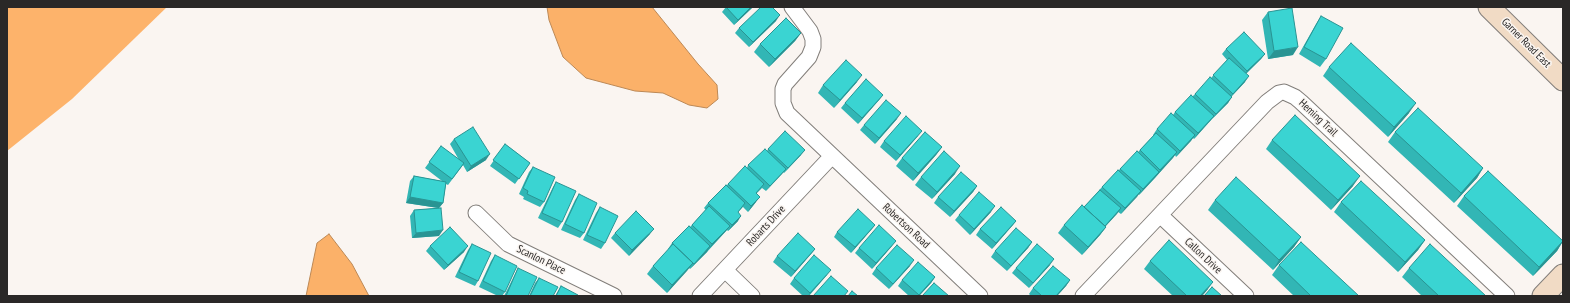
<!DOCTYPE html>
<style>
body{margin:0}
#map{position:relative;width:1570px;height:303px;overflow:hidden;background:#faf5f1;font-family:"PT Sans Narrow",sans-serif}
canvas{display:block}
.frame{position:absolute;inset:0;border:8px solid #2a2827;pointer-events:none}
</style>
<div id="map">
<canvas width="1570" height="303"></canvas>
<div class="frame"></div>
</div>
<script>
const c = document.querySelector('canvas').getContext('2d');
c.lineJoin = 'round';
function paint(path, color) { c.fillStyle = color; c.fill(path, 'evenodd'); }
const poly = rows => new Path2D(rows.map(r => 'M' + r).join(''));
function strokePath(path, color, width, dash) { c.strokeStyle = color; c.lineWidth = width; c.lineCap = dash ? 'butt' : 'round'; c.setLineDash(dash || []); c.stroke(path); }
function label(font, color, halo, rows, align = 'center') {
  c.font = font + ' "PT Sans Narrow",sans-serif'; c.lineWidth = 3; c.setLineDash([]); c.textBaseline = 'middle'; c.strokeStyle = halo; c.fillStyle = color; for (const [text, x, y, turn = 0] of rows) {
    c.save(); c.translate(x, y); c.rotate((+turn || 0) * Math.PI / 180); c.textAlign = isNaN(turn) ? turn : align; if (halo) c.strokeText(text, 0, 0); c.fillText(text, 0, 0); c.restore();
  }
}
const forest = poly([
 [7,7,167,7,72,99,7,151]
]);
const water = poly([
 [547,7,652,7,698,64,717,85,718,99,707,108,689,105,663,93,635,91,586,78,563,57,549,20,547,7],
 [329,234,352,264,369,296,306,296,317,243,329,234]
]);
const street = poly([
 [792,7,810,31,813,39,813,47,809,57,785,84,783,89,783,103,787,113,980,296],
 [476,213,508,244,614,296],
 [1160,215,1246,296],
 [725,270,752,296],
 [700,296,832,156],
 [1083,296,1267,102,1279,93,1284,92,1295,97,1301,102,1507,296]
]);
const secondary = poly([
 [1489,7,1563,80],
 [1543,296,1563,275]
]);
const wall = poly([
 [726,7,753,7,734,25,722,12],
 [1268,12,1293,55,1268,59,1262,20],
 [1321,16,1326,59,1320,67,1299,54,1316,24],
 [776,21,749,47,735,33,739,28],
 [801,33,795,41,769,67,754,52,760,44],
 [1226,49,1265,54,1261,59,1246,74,1245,82,1231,97,1228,103,1212,119,1194,139,1193,138,1176,157,1175,155,1155,178,1139,195,1138,194,1121,214,1118,212,1105,227,1106,227,1100,235,1082,255,1058,233,1064,225,1084,207,1102,187,1120,169,1138,152,1153,136,1153,135,1157,129,1173,115,1175,112,1193,96,1211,78,1227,60,1222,54],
 [1329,67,1409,113,1388,137,1323,76],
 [857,82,834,108,818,93,823,85],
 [883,95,879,100,858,124,841,108,845,103],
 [897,119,875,144,860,130,864,125],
 [1395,132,1483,168,1477,178,1454,203,1388,142],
 [918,136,896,161,880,147,884,141],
 [454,139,486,160,467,172,463,165,448,185,446,184,443,203,439,208,439,236,412,238,410,216,414,210,438,208,406,203,410,181,414,176,442,181,425,168,441,146,459,160,450,144],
 [1272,140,1353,186,1331,210,1266,149],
 [505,144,530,163,515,184,490,166],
 [942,147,936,155,913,181,896,166,902,158],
 [768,149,801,155,784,173,783,172,766,191,762,188,757,193,756,202,748,212,743,207,738,212,738,221,728,231,727,230,707,252,690,269,689,268,667,293,647,274,653,266,669,249,668,249,672,243,690,227,706,210,704,208,708,203,728,184,747,168,748,165,767,151],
 [533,167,544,202,540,207,523,199,524,197,519,194,529,172],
 [955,174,932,199,915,185,921,177],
 [556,182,562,222,558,228,538,218,553,187],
 [977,186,973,192,950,217,934,203,938,197],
 [579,194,584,233,580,238,561,230,575,200],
 [1464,196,1563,241,1557,251,1533,276,1457,206],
 [1215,200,1301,237,1294,247,1273,270,1208,210],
 [1341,202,1425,240,1418,250,1398,272,1334,212],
 [600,207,605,243,601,249,583,240,596,213],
 [991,212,970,235,955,220,959,215],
 [1016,221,1012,226,992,249,976,235,980,229],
 [875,225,871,230,851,253,834,237,837,232],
 [615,233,650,234,629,256,611,238],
 [1032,242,1028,248,1007,271,991,257,995,251],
 [472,244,478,281,475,286,455,277,468,250],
 [430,246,464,252,444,270,426,251],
 [892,246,872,269,855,253,859,248],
 [815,249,811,254,791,277,773,262,777,256],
 [495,255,505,292,502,296,498,296,479,287,491,261],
 [1150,261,1208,289,1202,296,1173,296,1144,269],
 [1050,265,1029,288,1012,273,1016,268],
 [1279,265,1359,296,1294,296,1272,275],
 [910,266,889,289,872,274,876,268],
 [518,268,528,296,504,296],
 [1409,268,1486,296,1422,296,1402,277],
 [827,275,809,296,803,296,790,284,794,278],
 [935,277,931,283,919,296,909,296,898,286,902,280],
 [539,278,553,296,529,296,535,283],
 [1070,280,1066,286,1057,296,1031,296,1029,294,1033,288],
 [561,286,578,296,555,296]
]);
const shadedWall = poly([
 [751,7,753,7,734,25,738,20],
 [780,15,776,21,749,47,753,42],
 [801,33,795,41,769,67,775,59],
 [1298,47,1293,55,1268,59,1274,51],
 [1265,54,1261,59,1243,76,1247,71],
 [862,75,857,82,834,108,840,100],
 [1249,76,1245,82,1229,99,1233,94],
 [883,95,879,100,858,124,862,118],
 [1232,97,1228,103,1212,119,1216,114],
 [1416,103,1409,113,1388,137,1394,127],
 [901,113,897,119,875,144,879,138],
 [1214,116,1210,121,1194,139,1198,133],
 [922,131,918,136,896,161,900,155],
 [1195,135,1191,141,1176,157,1180,151],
 [942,147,936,155,913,181,918,173],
 [805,150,801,155,784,173,788,168],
 [1177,152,1173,158,1139,195,1143,189],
 [490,154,486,160,467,172,471,166],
 [960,166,955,174,932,199,937,192],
 [1483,168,1477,178,1454,203,1461,193],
 [786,169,782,174,766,191,770,186],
 [1360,176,1353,186,1331,210,1338,200],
 [977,186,973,192,950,217,954,211],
 [1141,191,1137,197,1121,214,1125,208],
 [410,197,443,203,439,208,406,203],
 [760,197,748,212,751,206],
 [995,206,991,212,970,235,974,229],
 [1121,208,1117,214,1101,231,1105,226],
 [741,216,738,221,728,231,732,225],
 [1016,221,1012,226,992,249,996,243],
 [875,225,871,230,851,253,855,247],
 [730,226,726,231,708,250,712,244],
 [1106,227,1100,235,1082,255,1088,247],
 [654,229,650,234,629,256,632,250],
 [443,230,439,236,412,238,416,233],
 [1301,237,1294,247,1273,270,1279,260],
 [1425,240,1418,250,1398,272,1405,262],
 [896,241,892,246,872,269,876,263],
 [1563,241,1557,251,1533,276,1539,267],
 [1032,242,1028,248,1007,271,1011,266],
 [468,246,464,252,444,270,448,265],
 [710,246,707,252,690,269,694,264],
 [815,249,811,254,791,277,795,271],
 [1054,259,1050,265,1029,288,1033,283],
 [914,260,910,266,889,289,893,284],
 [693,263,687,271,667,293,672,285],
 [831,270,827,275,808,296,810,293],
 [935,277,931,283,919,296,918,296],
 [1070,280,1066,286,1057,296,1056,296],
 [1213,282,1208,289,1202,296,1200,296]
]);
const building = poly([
 [726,7,751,7,738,20,726,7],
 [761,7,772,7,780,15,753,42,739,28,761,7],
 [1292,8,1298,47,1274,51,1268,12,1292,8],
 [1321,16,1343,28,1326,59,1304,47,1321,16],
 [786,18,801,33,775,59,760,44,786,18],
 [1244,32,1265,54,1247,71,1226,49,1244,32],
 [1351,43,1416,103,1394,127,1329,67,1351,43],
 [1229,58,1249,76,1233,94,1213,75,1229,58],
 [846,60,862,75,840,100,823,85,846,60],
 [1210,77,1232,97,1216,114,1195,94,1210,77],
 [866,79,883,95,862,118,845,103,866,79],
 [1191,95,1214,116,1198,133,1175,112,1191,95],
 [886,100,901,113,879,138,864,125,886,100],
 [1418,108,1483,168,1461,193,1395,132,1418,108],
 [1171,113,1195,135,1180,151,1157,129,1171,113],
 [1295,115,1360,176,1338,200,1272,140,1295,115],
 [906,116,922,131,900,155,884,141,906,116],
 [473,127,490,154,471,166,454,139,473,127],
 [785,131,805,150,788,168,768,149,785,131],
 [925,132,942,147,918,173,902,158,925,132],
 [1156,133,1177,152,1160,170,1140,150,1156,133],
 [505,144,530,163,519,179,493,160,505,144],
 [441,146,464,163,452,179,429,162,441,146],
 [765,149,786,169,770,186,748,165,765,149],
 [944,151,960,166,937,192,921,177,944,151],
 [1137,151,1159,172,1143,189,1120,169,1137,151],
 [745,166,764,184,756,193,760,197,751,206,728,184,745,166],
 [533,167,555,177,544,202,527,194,528,191,523,188,533,167],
 [1118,170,1141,191,1125,208,1102,187,1118,170],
 [1488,171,1563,241,1539,267,1464,196,1488,171],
 [961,172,977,186,954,211,938,197,961,172],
 [414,176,446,182,443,203,410,197,414,176],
 [1236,177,1301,237,1279,260,1215,200,1236,177],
 [1361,181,1425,240,1405,262,1341,202,1361,181],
 [556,182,576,191,562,222,542,213,556,182],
 [726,185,745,203,738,212,741,216,732,225,708,203,726,185],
 [1100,190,1121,208,1105,226,1084,207,1100,190],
 [979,192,995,206,974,229,959,215,979,192],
 [579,194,597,203,584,233,565,224,579,194],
 [1082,205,1106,227,1088,247,1064,225,1082,205],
 [709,206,730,226,712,244,692,225,709,206],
 [600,207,618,216,605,243,587,235,600,207],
 [1001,207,1016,221,996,243,980,229,1001,207],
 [441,208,443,230,416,233,414,210,441,208],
 [858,209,875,225,855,247,837,232,858,209],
 [636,211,654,229,632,250,615,233,636,211],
 [879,225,896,241,876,263,859,248,879,225],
 [689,226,710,246,694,264,672,243,689,226],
 [450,227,468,246,448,265,430,246,450,227],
 [1016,228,1032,242,1011,266,995,251,1016,228],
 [798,233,815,249,795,271,777,256,798,233],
 [1169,240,1213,282,1200,296,1187,296,1150,261,1169,240],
 [1301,242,1359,296,1311,296,1279,265,1301,242],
 [472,244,491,253,478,281,459,272,472,244],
 [673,244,693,263,672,285,653,266,673,244],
 [1037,244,1054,259,1033,283,1016,268,1037,244],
 [1430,244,1486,296,1439,296,1409,268,1430,244],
 [897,245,914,260,893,284,876,268,897,245],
 [495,255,517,266,505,292,483,281,495,255],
 [814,255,831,270,810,293,794,278,814,255],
 [918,262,935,277,919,295,902,280,918,262],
 [1053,266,1070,280,1056,296,1042,296,1033,288,1053,266],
 [518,268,537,277,528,296,506,296,518,268],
 [831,276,848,291,844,296,813,296,831,276],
 [539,278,558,287,553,296,530,296,539,278],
 [934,283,949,296,922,296,934,283],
 [561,286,578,295,578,296,556,296,561,286],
 [1212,287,1222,296,1204,296,1212,287],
 [852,291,858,296,848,296,852,291]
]);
const streetNames = [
 ["Garner Road East",1526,43,45],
 ["Heming Trail",1318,118,43],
 ["Robarts Drive",766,226,-47],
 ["Robertson Road",906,226,43],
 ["Callon Drive",1203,256,43],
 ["Scanlon Place",541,260,26]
];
paint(forest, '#fdb36b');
paint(water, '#fbb169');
strokePath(water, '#bc8855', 1);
strokePath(street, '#827e7a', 17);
strokePath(secondary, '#827e7a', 23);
strokePath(street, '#fff', 15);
strokePath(secondary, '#f1dbc5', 21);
paint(wall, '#32b6b5');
paint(shadedWall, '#299493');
paint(building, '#3ad4d2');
strokePath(building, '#299493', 1);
label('11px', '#2a2827', '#faf5f1', streetNames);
</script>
